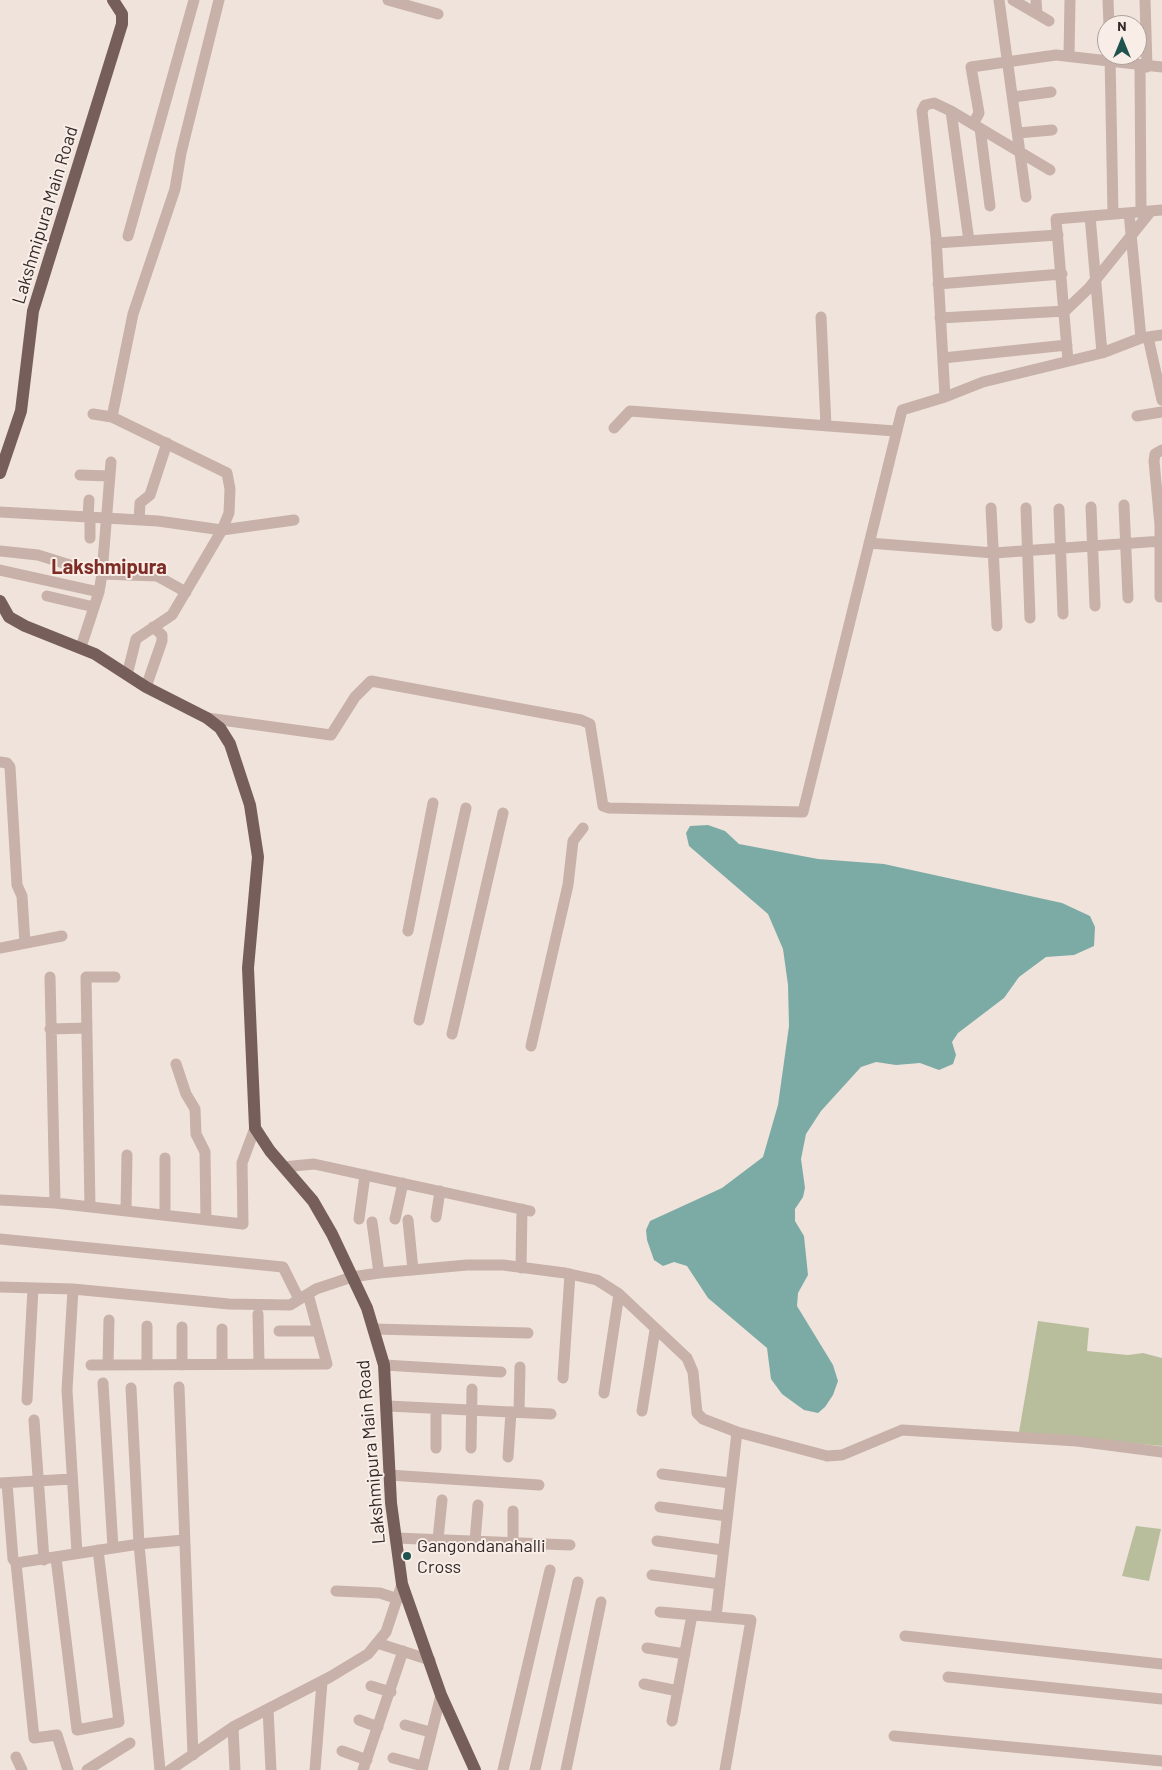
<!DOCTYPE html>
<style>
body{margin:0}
#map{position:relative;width:1162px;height:1770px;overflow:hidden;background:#f0e3db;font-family:Barlow,sans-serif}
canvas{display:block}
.north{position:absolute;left:1097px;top:15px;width:50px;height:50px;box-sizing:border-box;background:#f8eee7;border:1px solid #aaa09b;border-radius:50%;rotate:0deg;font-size:14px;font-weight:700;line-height:20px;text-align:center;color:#352a28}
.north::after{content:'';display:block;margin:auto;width:18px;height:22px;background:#20534e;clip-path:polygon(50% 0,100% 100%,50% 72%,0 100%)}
</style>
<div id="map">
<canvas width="1162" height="1770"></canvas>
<div class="north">N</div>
</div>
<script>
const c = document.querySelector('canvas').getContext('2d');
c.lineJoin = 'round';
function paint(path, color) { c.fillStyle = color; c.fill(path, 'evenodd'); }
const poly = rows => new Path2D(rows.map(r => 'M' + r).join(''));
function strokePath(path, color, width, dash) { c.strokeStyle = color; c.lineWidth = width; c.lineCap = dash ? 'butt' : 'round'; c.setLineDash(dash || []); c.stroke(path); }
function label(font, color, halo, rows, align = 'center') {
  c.font = font + ' Barlow,sans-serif'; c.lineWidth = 4; c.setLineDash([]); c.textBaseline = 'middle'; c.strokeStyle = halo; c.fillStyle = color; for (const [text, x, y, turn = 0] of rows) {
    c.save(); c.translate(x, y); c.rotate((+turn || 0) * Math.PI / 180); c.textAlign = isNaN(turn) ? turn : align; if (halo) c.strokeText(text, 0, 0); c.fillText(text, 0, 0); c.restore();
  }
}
const green = poly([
 [1038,1321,1089,1328,1087,1351,1128,1355,1143,1353,1162,1358,1162,1446,1019,1432],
 [1136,1526,1161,1529,1149,1581,1122,1576]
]);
const water = poly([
 [708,825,725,831,739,844,818,859,884,864,1062,903,1090,916,1095,927,1094,946,1074,955,1046,957,1019,977,1004,998,958,1033,952,1042,956,1055,953,1064,939,1070,920,1063,896,1065,876,1062,861,1067,821,1111,806,1134,801,1159,805,1188,803,1197,795,1209,795,1221,804,1236,808,1275,798,1293,797,1306,833,1365,838,1381,833,1395,825,1407,818,1413,804,1410,782,1394,771,1379,767,1348,708,1298,687,1266,674,1262,663,1266,654,1260,647,1240,646,1230,650,1221,722,1188,763,1157,778,1105,789,1026,788,985,783,949,768,914,689,846,686,833,690,826]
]);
const minor = poly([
 [388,0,438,14],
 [999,0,1026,197],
 [1013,0,1049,21],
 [1036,0,1037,14],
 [1108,0,1109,25],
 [1145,0,1147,67],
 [1110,55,1113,214],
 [1069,56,1070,0],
 [1140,66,1141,212],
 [1013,97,1051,92],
 [951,111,969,241],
 [973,124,979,113,971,67,1056,55,1162,67],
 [980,128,990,206],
 [1018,133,1052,130],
 [1129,213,1141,338],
 [1090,216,1102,353],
 [128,236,194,0],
 [936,243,1058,235],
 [938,284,1062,274],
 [821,317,826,426],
 [940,318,1065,311,1089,288,1151,211],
 [1148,337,1162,400],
 [943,358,1067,345],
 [1068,361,1056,219,1162,210],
 [945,397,936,237,922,111,925,105,934,103,951,111,1050,170],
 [93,414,112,417,227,473,230,489,229,513,222,530,172,615,136,639,127,675],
 [1137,416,1162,412],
 [112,417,133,314,175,189,181,153,219,0],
 [614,428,630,411,895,431],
 [80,475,110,476],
 [1124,505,1128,598],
 [1091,507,1095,606],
 [991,508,997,626],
 [1026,508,1030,618],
 [1059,509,1063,614],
 [0,512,158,521,222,530,294,520],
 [88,518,89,500],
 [90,518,90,538],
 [139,520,140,503,150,495,167,443],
 [869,543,994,553,1162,541],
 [0,551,38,555,70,565],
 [0,570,99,592],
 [102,574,157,576,186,592],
 [47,596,94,607],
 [1160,597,1160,525,1154,461,1155,454,1162,450],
 [81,647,99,592,102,574,111,462],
 [146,687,162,641,162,635,153,627],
 [207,718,331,735,355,697,371,681,581,720,590,724,603,806,609,808,803,812,902,410,945,397,983,382,1102,353,1141,338,1162,335],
 [0,762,7,763,10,767,17,885,22,896,25,943],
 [408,931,433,803],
 [0,948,62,936],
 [50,977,55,1203],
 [419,1020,466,808],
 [50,1029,87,1028],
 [452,1034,503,813],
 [531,1046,568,885,573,841,583,828],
 [176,1064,186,1094,195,1109,196,1134,205,1152,206,1220],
 [165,1158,165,1215],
 [283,1167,314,1164,530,1211],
 [0,1200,55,1203,243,1224,242,1163,255,1128],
 [90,1207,86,977,115,977],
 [126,1210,127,1155],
 [436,1217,440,1191],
 [359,1219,365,1175],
 [395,1219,403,1183],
 [408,1220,413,1270],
 [372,1222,379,1273],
 [0,1239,283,1267,299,1299],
 [521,1268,522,1209],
 [0,1287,73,1289,229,1304,290,1305,316,1289,352,1277,379,1273,467,1265,503,1265,565,1273,597,1280,619,1294,687,1358,693,1372,697,1413,703,1419,737,1432,827,1456,842,1455,902,1430,1077,1441,1162,1452],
 [73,1289,67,1390,77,1553],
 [258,1314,259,1364],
 [147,1326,147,1365],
 [374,1329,528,1333],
 [279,1331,318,1331],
 [222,1364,222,1329],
 [91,1365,327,1364,308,1294],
 [108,1365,109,1320],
 [182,1365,182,1327],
 [384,1365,501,1372],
 [563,1378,570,1274],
 [103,1383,113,1548],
 [179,1387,193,1755],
 [131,1388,139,1544,160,1770],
 [604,1393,619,1294],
 [27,1400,33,1288],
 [388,1406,551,1414],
 [642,1411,655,1330],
 [519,1412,520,1367],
 [34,1420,44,1560],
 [436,1448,436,1410],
 [471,1448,472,1389],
 [508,1457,511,1412],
 [662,1474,730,1483],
 [389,1475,539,1485],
 [0,1483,72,1479],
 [7,1483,13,1559,16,1563,139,1544,184,1540],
 [660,1507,727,1516],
 [396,1538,570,1545],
 [438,1539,442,1500],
 [475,1541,478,1505],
 [657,1541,723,1550],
 [513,1542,513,1511],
 [56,1558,77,1730,119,1722,98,1550],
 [16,1563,34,1738,57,1735,68,1770],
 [652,1575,720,1584],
 [336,1591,380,1593,398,1599],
 [660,1612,751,1620,725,1770],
 [716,1617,737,1432],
 [905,1636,1162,1664],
 [377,1643,430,1660],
 [647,1648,685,1654],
 [948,1677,1162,1699],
 [644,1684,678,1691],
 [371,1686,391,1692],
 [268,1709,271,1770],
 [359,1720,378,1727],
 [672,1721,692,1615],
 [405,1725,430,1732],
 [233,1727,235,1770],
 [894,1736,1162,1761],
 [342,1751,367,1760],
 [16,1757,22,1770],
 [393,1758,423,1766],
 [87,1770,130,1743],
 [170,1770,233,1727,330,1677,368,1654,386,1632,402,1584],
 [315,1770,322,1682],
 [363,1770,403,1651],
 [422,1770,441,1695],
 [503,1770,550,1570],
 [535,1770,578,1582],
 [566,1770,601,1602]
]);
const major = poly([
 [0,473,21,411,33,311,122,24,122,14,113,0],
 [0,601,9,617,25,626,95,654,146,687,207,718,220,728,230,744,250,805,258,857,248,968,255,1128,270,1151,313,1201,332,1234,367,1308,384,1365,391,1503,402,1584,441,1695,475,1770]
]);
const markers = [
 [407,1556,5,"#20534e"]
];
const streetNames = [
 ["Lakshmipura Main Road",45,215,-73],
 ["Lakshmipura Main Road",371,1452,-95]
];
const poiNames = [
 ["Gangondanahalli",417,1546],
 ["Cross",417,1567]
];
const quarterNames = [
 ["Lakshmipura",109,567]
];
paint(green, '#b8be9c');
paint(water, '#7caba6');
strokePath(minor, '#c7b1a8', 11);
strokePath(major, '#765f5a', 12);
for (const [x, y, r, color] of markers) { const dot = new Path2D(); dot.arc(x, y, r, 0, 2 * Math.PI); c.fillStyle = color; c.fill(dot); strokePath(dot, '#f8eee7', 2); }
label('18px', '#352a28', '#f8eee7', streetNames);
label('18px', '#352a28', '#f8eee7', poiNames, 'left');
label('bold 20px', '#7e2d26', '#f8eee7', quarterNames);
</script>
